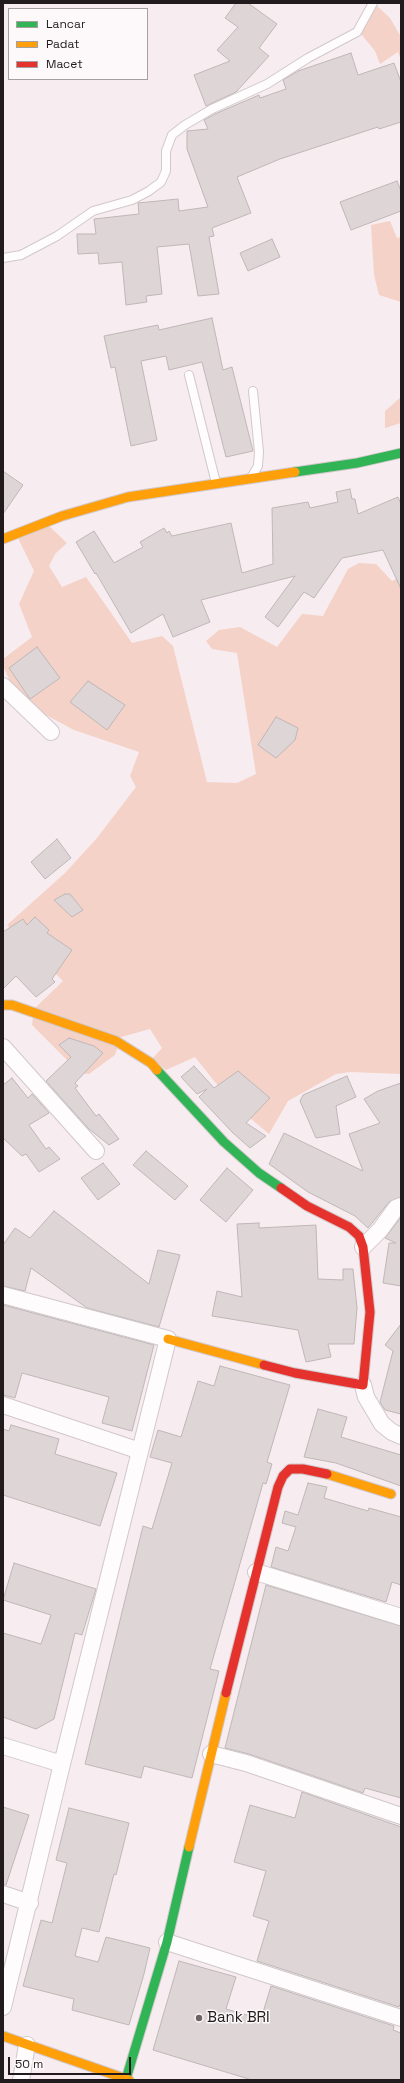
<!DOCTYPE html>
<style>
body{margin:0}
#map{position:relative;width:404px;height:2083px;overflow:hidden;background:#f7ecef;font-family:"Space Grotesk",sans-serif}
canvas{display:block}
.frame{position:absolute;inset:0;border:4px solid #221b1d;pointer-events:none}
.legend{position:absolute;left:8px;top:8px;width:140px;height:72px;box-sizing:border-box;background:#fdf9fa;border:1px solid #a5a0a2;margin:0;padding:5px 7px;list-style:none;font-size:12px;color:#221b1d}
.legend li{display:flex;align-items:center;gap:8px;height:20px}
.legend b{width:20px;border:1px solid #a5a0a2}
.scale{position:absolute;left:8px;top:2057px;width:123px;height:18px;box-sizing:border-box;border:2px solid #221b1d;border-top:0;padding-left:5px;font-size:12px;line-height:14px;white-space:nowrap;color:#221b1d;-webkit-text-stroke:3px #fdf9fa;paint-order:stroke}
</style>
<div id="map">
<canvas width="404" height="2083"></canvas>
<div class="frame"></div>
<ul class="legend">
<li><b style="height:5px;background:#30b455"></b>Lancar</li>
<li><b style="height:5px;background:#ff9f0a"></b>Padat</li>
<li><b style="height:5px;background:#e5322d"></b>Macet</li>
</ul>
<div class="scale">50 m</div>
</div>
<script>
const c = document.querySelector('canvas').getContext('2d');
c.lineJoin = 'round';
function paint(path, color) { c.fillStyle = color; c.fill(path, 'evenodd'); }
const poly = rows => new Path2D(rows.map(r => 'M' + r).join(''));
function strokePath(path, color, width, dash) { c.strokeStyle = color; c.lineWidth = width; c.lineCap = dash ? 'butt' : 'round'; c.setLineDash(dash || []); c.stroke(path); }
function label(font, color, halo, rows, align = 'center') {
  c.font = font + ' "Space Grotesk",sans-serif'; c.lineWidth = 3; c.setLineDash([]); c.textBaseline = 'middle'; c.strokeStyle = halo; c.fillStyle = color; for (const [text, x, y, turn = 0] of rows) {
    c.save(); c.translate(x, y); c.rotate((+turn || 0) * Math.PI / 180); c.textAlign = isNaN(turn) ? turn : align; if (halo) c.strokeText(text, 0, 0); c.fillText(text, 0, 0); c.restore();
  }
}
const green = poly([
 [375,4,390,18,401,37,401,60,398,52,380,64,375,51,361,34,359,23],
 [390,221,397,238,401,237,401,302,379,295,374,275,371,225],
 [401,397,401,423,385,428,385,411],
 [49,526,67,543,55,554,49,566,62,587,86,577,132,643,162,636,173,646,207,782,237,783,256,774,237,653,212,649,206,641,219,630,240,627,277,647,302,614,323,616,348,569,359,563,376,564,392,581,401,577,401,1074,350,1072,336,1074,288,1101,269,1134,231,1102,195,1057,166,1070,152,1059,162,1048,150,1029,121,1037,115,1055,89,1074,66,1072,68,1061,32,1025,34,1009,63,981,7,925,65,873,97,838,136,787,130,776,139,752,74,730,46,715,16,694,3,666,3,659,32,637,19,604,34,571,18,538]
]);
const building = poly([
 [236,3,248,3,277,24,259,48,269,56,236,92,206,106,194,75,230,61,217,50,238,27,225,18,236,3],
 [351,53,358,75,394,63,401,82,401,122,379,129,378,127,280,159,237,177,251,213,212,228,214,236,209,237,219,294,198,296,189,244,157,247,162,294,146,296,147,302,126,305,122,262,99,264,98,253,78,254,77,234,96,234,94,219,139,214,138,203,178,199,179,211,208,207,187,149,187,131,208,129,204,120,215,114,259,95,260,98,286,89,283,80,298,71,351,53],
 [397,181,401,191,401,211,351,230,340,202,397,181],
 [272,239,280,257,248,271,240,253,272,239],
 [212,318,223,370,232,367,253,451,226,457,202,362,169,370,166,356,141,361,157,440,131,446,115,367,111,368,104,336,158,325,159,330,212,318],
 [3,471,23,485,3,514,3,471],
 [350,489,352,499,355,499,358,514,398,497,401,504,401,589,383,550,342,558,314,598,304,592,278,627,265,617,295,576,201,600,210,622,173,637,163,614,131,633,96,573,95,574,76,542,94,531,114,563,143,547,140,542,164,528,167,533,169,531,172,536,231,523,242,573,273,564,272,508,308,502,310,508,338,502,336,492,350,489],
 [37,647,60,678,30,699,9,668,37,647],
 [88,681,125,705,107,730,70,702,88,681],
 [276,717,298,728,295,740,276,758,258,745,276,717],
 [57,839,71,858,45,879,31,862,57,839],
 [65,894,70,894,83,910,72,917,54,900,65,894],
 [35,917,49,930,47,933,72,950,52,979,55,982,36,997,16,976,3,989,3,932,23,919,27,925,35,917],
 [69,1038,94,1046,103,1053,75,1083,78,1086,75,1088,96,1116,99,1114,119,1139,109,1145,88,1128,46,1081,71,1057,59,1045,69,1038],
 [194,1066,214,1088,238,1071,270,1098,246,1123,266,1136,250,1148,233,1133,199,1097,207,1089,197,1094,181,1077,194,1066],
 [347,1076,356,1097,336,1106,340,1134,316,1138,300,1101,303,1095,347,1076],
 [12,1078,28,1098,32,1094,49,1113,29,1125,46,1149,49,1147,60,1159,39,1172,26,1154,22,1156,3,1138,3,1085,12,1078],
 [401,1083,401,1197,389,1202,368,1228,355,1216,308,1192,269,1164,284,1133,363,1171,349,1134,380,1123,364,1099,378,1091,401,1083],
 [146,1151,188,1186,175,1200,133,1165,146,1151],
 [103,1163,120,1184,98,1200,81,1178,103,1163],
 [227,1168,253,1190,226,1222,200,1200,227,1168],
 [54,1211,149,1284,158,1250,180,1255,159,1327,87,1308,31,1268,25,1291,3,1286,3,1245,15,1228,30,1238,54,1211],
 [401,1217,401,1286,383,1283,389,1243,396,1243,385,1238,401,1217],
 [259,1223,259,1228,316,1225,318,1279,343,1280,343,1269,353,1269,357,1308,354,1344,328,1344,331,1357,306,1362,298,1330,212,1316,217,1291,242,1297,237,1224,259,1223],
 [3,1305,154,1345,132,1431,102,1423,109,1397,22,1373,15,1398,3,1395,3,1305],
 [401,1324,401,1414,385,1410,380,1402,393,1351,385,1345,401,1324],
 [220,1366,290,1385,267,1462,272,1464,266,1484,263,1483,210,1669,219,1671,192,1778,144,1766,141,1778,85,1764,143,1526,152,1529,172,1463,150,1457,158,1430,181,1437,198,1381,214,1386,220,1366],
 [318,1409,347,1417,341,1437,401,1455,401,1486,336,1463,304,1457,318,1409],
 [11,1425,59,1439,55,1454,117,1473,100,1526,3,1495,3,1429,9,1431,11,1425],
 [308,1483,327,1487,324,1498,368,1511,369,1508,401,1517,401,1585,392,1582,386,1602,271,1567,276,1547,288,1551,296,1527,282,1523,285,1511,298,1515,308,1483],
 [14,1563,96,1589,82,1635,75,1633,54,1719,36,1729,3,1717,3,1633,41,1644,51,1615,3,1600,14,1563],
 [266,1585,401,1626,401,1798,365,1788,363,1793,249,1754,225,1748,266,1585],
 [302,1792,401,1827,401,2002,399,2007,257,1961,269,1921,253,1916,266,1871,234,1862,250,1805,295,1818,302,1792],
 [3,1807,29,1815,6,1885,3,1885,3,1807],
 [69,1808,129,1823,116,1875,114,1874,99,1932,82,1928,75,1956,98,1962,106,1937,150,1948,144,1974,129,2025,72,2010,74,1999,23,1986,41,1920,52,1923,67,1863,56,1860,69,1808],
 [179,1961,236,1977,226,2009,261,2019,271,1986,394,2026,393,2030,401,2033,401,2080,252,2080,153,2050,179,1961]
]);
const lane = poly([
 [3,258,21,255,57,236,93,211,132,200,149,191,161,182,166,171,166,151,172,135,185,125,212,109,267,84,308,58,357,32,373,3],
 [189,375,216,483],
 [252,476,258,466,259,452,253,391]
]);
const street = poly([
 [3,686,51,732],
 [3,1047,96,1151],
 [363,1247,380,1230,396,1208,401,1206],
 [3,1295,168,1339,62,1764],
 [363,1385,366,1397,382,1424,392,1432,401,1436],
 [3,1405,140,1451],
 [256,1572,401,1617],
 [3,1746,62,1764,3,2007],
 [211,1754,246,1763,401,1816],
 [3,1894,30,1903],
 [167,1942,401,2018],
 [21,2080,27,2045]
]);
const fast = poly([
 [295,472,357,463,401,453],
 [157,1070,224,1142,259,1173,281,1188],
 [126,2079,167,1942,189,1847]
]);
const slow = poly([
 [3,539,62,516,128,497,295,472],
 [3,1005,12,1005,116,1041,151,1063,157,1070],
 [168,1339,264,1365],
 [327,1474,391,1494],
 [189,1847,226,1693],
 [3,2036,129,2080]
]);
const jam = poly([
 [264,1365,295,1373,363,1385,370,1312,363,1247,359,1236,349,1227,307,1206,281,1188],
 [226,1693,278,1487,283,1476,290,1469,303,1469,327,1474]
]);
const markers = [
 [199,2018,4,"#6d6466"]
];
const poiNames = [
 ["Bank BRI",207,2018]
];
paint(green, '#f5d2c8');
paint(building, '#ddd5d6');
strokePath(building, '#bfb7b7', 1);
strokePath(lane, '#d1c8cb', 10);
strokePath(street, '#d1c8cb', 18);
strokePath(fast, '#d1c8cb', 11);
strokePath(slow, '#d1c8cb', 11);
strokePath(jam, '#d1c8cb', 11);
strokePath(lane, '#fefcfd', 8);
strokePath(street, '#fefcfd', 16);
strokePath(fast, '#30b455', 9);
strokePath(slow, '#ff9f0a', 9);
strokePath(jam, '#e5322d', 9);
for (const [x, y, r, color] of markers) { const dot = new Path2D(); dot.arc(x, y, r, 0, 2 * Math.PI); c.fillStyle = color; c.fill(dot); strokePath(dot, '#fdf9fa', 1.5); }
label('15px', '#221b1d', '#fdf9fa', poiNames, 'left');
</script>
